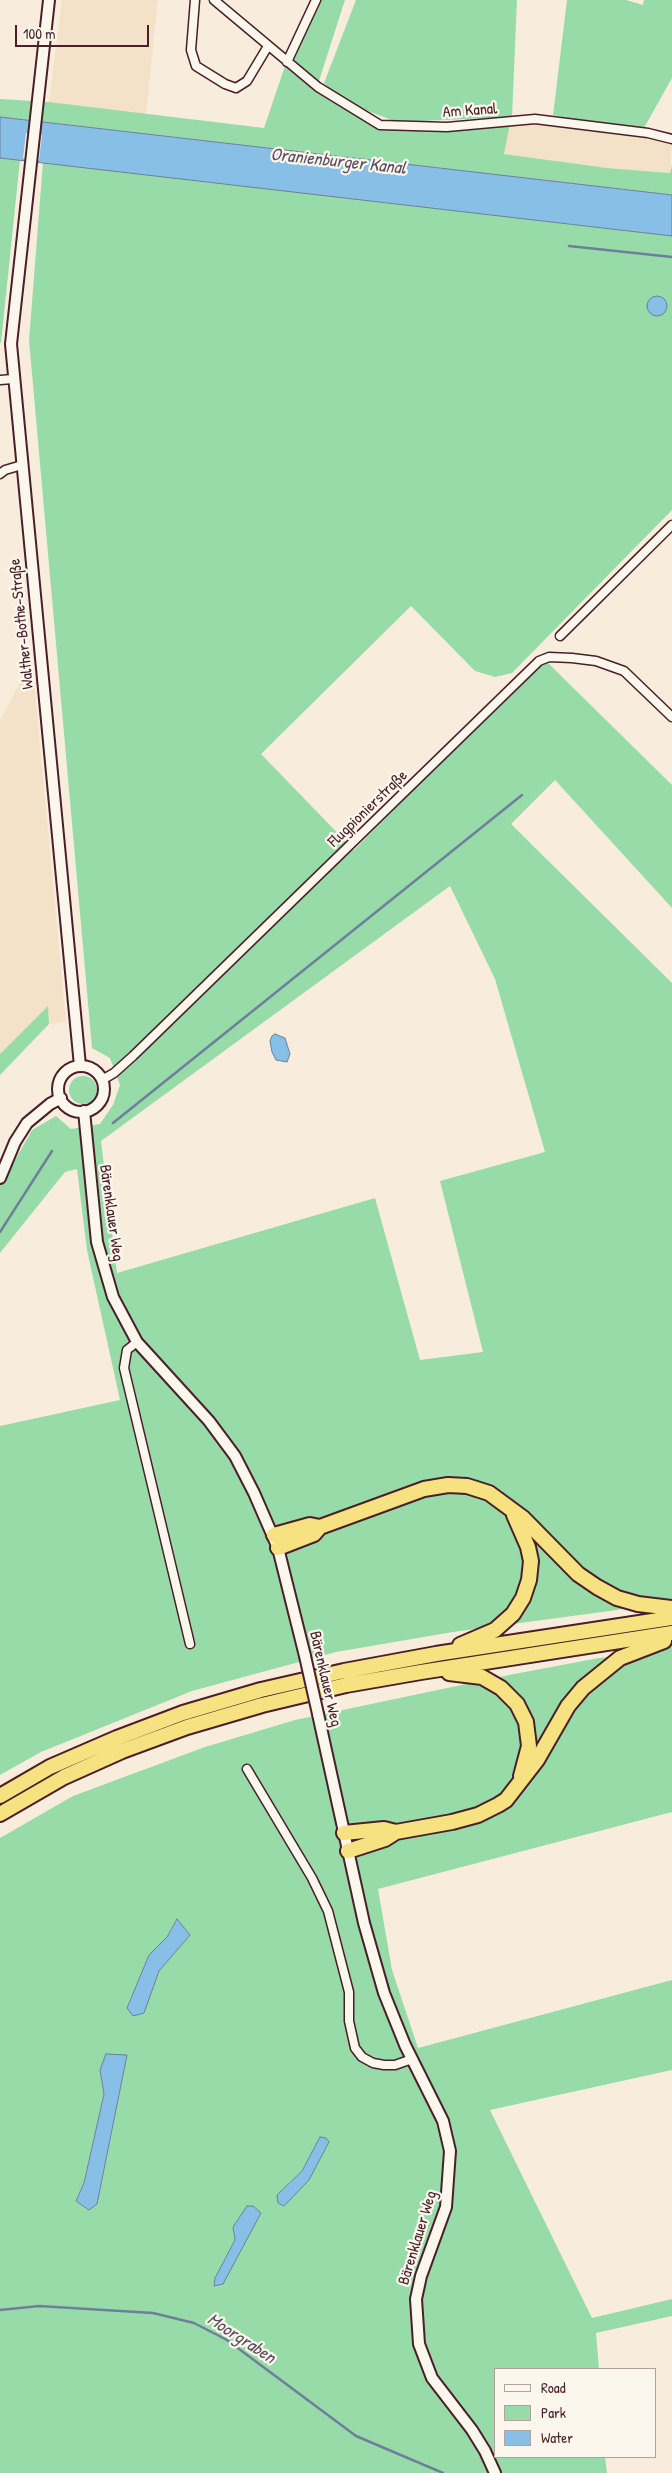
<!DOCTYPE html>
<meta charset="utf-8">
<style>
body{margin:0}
#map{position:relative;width:672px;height:2473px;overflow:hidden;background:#f8eddc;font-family:"Patrick Hand",sans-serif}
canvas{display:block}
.legend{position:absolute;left:494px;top:2368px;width:162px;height:90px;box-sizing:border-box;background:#fbf7ec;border:1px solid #b4a19f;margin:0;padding:6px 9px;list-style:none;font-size:15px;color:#4a1f2b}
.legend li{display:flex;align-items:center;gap:10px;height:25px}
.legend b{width:25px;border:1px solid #b4a19f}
.scale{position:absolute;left:15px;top:25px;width:134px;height:22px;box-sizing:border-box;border:2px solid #4a1f2b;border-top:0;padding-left:6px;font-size:15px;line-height:18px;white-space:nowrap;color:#4a1f2b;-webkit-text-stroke:4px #fbf7ec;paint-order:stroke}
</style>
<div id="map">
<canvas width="672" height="2473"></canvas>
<ul class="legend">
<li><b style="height:6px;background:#fbf7ec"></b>Road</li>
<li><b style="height:14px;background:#97dca8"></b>Park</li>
<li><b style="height:14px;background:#88bfe6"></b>Water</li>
</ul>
<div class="scale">100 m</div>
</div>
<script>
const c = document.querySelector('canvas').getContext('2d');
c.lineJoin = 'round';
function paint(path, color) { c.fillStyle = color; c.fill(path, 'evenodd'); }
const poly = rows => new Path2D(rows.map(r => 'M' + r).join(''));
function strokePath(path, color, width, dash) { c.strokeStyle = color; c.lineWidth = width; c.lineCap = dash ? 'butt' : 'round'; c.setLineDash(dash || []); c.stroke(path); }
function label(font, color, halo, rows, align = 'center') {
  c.font = font + ' "Patrick Hand",sans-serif'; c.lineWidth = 4.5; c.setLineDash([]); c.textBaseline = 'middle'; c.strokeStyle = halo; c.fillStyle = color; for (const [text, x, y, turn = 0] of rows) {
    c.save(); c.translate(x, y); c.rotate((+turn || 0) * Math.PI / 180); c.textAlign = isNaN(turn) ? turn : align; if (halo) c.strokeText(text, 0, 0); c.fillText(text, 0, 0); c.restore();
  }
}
const built = poly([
 [62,0,158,0,146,114,49,102],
 [510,124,554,124,645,137,672,144,670,173,607,168,503,154],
 [32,659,66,1022,49,1024,48,1006,0,1054,0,721]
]);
const green = poly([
 [319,0,345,0,318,84,292,58],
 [356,0,517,0,512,117,397,122,344,102,324,83],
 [567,0,626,0,643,5,644,0,672,0,672,78,644,128,599,124,553,115],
 [285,66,315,90,379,128,447,129,510,124,504,154,607,168,670,173,672,165,672,195,0,117,0,99,49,102,264,128],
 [0,158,20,160,1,343,0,343],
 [43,162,672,236,672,510,512,673,495,677,475,671,411,606,261,754,354,850,531,671,548,663,672,785,672,908,555,780,511,824,672,983,672,1812,378,1889,392,1970,418,2048,672,1980,672,2070,490,2110,592,2318,672,2299,672,2316,596,2333,599,2369,496,2369,496,2457,605,2457,607,2473,0,2473,0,1838,73,1796,205,1747,295,1720,509,1675,599,1658,662,1652,655,1599,617,1610,453,1632,336,1652,192,1691,41,1752,0,1775,0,1426,120,1400,87,1250,77,1169,65,1172,0,1253,0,1169,10,1169,32,1130,56,1116,71,1129,100,1124,113,1105,120,1085,110,1058,92,1048,29,340],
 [450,886,495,979,545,1152,440,1181,483,1352,420,1360,375,1198,117,1273,101,1141],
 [176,1920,190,1935,127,2008,149,1955,167,1937],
 [127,2055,97,2204,89,2210,76,2201,84,2183,104,2094,100,2070],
 [320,2137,309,2179,277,2195,302,2171],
 [253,2206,261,2214,215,2278,235,2240],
 [48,1006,49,1024,0,1075,0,1054],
 '69 1090a14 14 0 1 1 28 0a14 14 0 1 1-28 0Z'
]);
const water = poly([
 [0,117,672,195,672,236,0,158,0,117],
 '647 306a10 10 0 1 1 20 0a10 10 0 1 1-20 0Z',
 [275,1034,285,1038,290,1054,287,1062,276,1060,272,1052,270,1041,272,1036,275,1034],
 [177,1919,190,1935,159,1971,144,2013,133,2016,127,2008,149,1955,167,1937,177,1919],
 [106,2054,127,2055,97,2204,89,2210,76,2201,84,2183,104,2094,100,2070,106,2054],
 [320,2137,326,2138,329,2142,309,2180,284,2206,278,2203,277,2195,302,2171,320,2137],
 [247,2206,253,2206,261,2213,223,2284,214,2286,215,2278,235,2240,233,2227,247,2206]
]);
const pier = poly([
 [26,133,42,135,39,160,23,158]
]);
const stream = poly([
 [569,246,672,257],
 [113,1123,522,795],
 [0,1232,52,1151],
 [0,2310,39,2306,153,2313,194,2323,227,2340,356,2436,443,2473]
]);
const street = poly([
 [195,0,191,50,196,66,225,84,236,88,247,81,268,46],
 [214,0,318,87,380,125,447,127,535,119,648,133,672,139],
 [287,62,316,0],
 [0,380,13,379],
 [0,474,5,470,22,465],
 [560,636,672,525],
 [102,1080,114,1073,133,1056,539,661,549,657,572,658,596,661,624,671,672,717],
 [137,1342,127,1350,124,1368,190,1644],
 [247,1769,312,1878,328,1911,349,1992,349,2021,355,2048,362,2057,373,2063,384,2065,395,2065,412,2059]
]);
const secondary = poly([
 [49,0,11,344,80,1066],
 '58 1089a23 23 0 1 1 46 0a23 23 0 1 1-46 0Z',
 [84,1111,97,1242,113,1297,137,1342,209,1421,235,1456,254,1493,278,1548,305,1656],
 [0,1178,15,1142,27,1123,50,1104,61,1098],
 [318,1714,364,1923,384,1993,405,2045,443,2121,450,2151,446,2207,421,2276,416,2299,419,2344,432,2378,472,2430,485,2451,495,2473]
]);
const highway = poly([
 [274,1535,310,1525,320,1527],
 [278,1548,314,1534,320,1527,424,1489,448,1485,467,1486,489,1493,523,1518,578,1574,597,1587,617,1598,638,1604,672,1608],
 [460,1645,495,1630,513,1614,523,1598,529,1580,531,1561,528,1547,514,1515],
 [449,1673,482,1677,501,1688,517,1704,526,1722,529,1746,521,1776],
 [0,1796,50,1767,117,1738,183,1713,261,1690,344,1671,436,1654,672,1618],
 [0,1814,64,1777,122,1751,187,1727,262,1705,346,1685,421,1672,672,1633],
 [344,1833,384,1829,396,1832],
 [348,1851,385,1839,396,1832,452,1822,478,1815,498,1805,506,1800,537,1760,568,1706,583,1688,620,1658,664,1641]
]);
const secondaryBridge = poly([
 [305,1656,318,1714]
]);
const streetNames = [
 ["Am Kanal",470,111,-4],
 ["Walther-Bothe-Straße",22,624,-96],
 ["Flugpionierstraße",368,809,-44],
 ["Bärenklauer Weg",111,1213,82],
 ["Bärenklauer Weg",325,1679,77],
 ["Bärenklauer Weg",418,2238,-73]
];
const waterNames = [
 ["Oranienburger Kanal",338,162,6],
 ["Moorgraben",241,2339,33]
];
paint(built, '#f4e2c8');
paint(green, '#97dca8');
paint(water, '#88bfe6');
strokePath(water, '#6f7f9b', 1);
paint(pier, '#f8eddc');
strokePath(stream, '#6f7f9b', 2.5);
strokePath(street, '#4a1f2b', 11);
strokePath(secondary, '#4a1f2b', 14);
strokePath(highway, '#4a1f2b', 18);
strokePath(street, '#fbf7ec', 8);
strokePath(secondary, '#fbf7ec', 10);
strokePath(highway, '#f7e281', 14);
strokePath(secondaryBridge, '#4a1f2b', 14, []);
strokePath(secondaryBridge, '#fbf7ec', 10);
label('16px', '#4a1f2b', '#fbf7ec', streetNames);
label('italic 18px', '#5d4f63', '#fbf7ec', waterNames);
</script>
